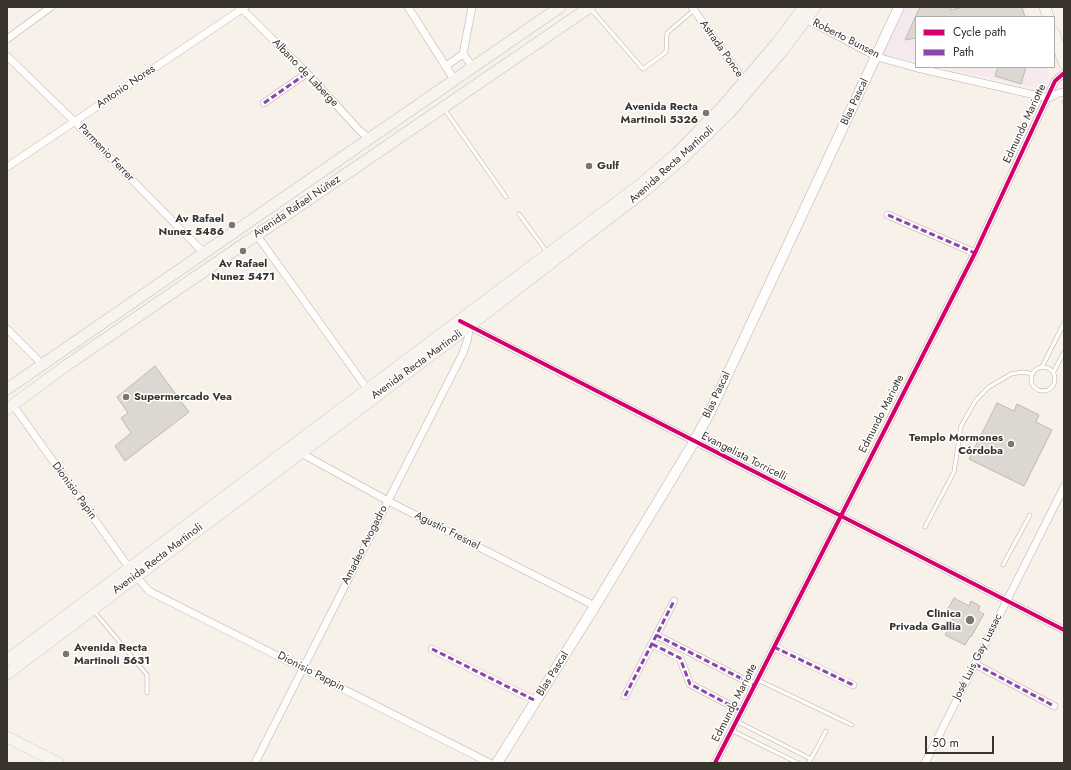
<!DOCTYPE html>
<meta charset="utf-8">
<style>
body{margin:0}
#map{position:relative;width:1071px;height:770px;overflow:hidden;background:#f7f1ea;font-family:Jost,sans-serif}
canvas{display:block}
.frame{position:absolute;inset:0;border:8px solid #3a342e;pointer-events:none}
.legend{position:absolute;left:915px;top:16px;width:140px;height:52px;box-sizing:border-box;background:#fff;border:1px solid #b0aeab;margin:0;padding:5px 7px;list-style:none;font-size:12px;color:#3a342e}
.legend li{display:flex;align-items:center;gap:8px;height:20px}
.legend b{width:20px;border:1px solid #b0aeab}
.scale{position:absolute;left:925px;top:736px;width:69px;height:18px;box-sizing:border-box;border:2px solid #3a342e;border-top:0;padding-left:5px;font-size:12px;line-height:14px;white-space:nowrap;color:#3a342e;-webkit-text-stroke:3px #fff;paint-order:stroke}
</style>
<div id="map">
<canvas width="1071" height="770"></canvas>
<div class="frame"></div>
<ul class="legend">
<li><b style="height:5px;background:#d6006c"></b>Cycle path</li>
<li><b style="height:5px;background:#8e44ad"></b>Path</li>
</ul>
<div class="scale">50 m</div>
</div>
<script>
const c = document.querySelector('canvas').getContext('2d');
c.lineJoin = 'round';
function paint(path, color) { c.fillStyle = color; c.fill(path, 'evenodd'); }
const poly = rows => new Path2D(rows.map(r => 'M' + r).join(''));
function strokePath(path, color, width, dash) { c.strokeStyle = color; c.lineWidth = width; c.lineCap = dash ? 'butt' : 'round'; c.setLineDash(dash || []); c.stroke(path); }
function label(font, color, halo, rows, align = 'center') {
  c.font = font + ' Jost,sans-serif'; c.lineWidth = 3; c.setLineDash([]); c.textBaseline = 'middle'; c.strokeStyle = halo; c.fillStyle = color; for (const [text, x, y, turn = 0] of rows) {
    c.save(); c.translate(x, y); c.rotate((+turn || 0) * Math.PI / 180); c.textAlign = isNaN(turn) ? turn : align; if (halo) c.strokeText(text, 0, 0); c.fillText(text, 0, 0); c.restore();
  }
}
const medical = poly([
 [906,7,1025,7,1029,17,916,17,916,62,882,55],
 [939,67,1046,67,1049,75,1044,89]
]);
const building = poly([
 [920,7,951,7,950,10,965,7,1022,7,1025,17,916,17,916,38,905,40,920,7],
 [998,67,1026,67,1021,84,995,76,998,67],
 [155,366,189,412,125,461,115,446,131,433,121,418,128,413,117,397,155,366],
 [997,403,1014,411,1017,404,1039,415,1036,422,1052,430,1024,486,969,459,997,403],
 [954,598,969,606,971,601,980,606,978,611,984,614,971,637,970,636,965,645,945,635,955,614,947,610,954,598]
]);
const path = poly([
 [1062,100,1064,105]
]);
const lane = poly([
 [590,8,643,69,666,52,667,33,694,10],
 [445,110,506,197],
 [519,214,547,252],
 [1042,367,1064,323],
 '1031 379a12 12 0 1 1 24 0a12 12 0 1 1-24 0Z',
 [1053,373,1064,352],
 [925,527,954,472,961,426,976,400,989,387,1011,374,1023,372,1033,374],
 [1003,565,1030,515],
 [93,610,147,675,147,693],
 [758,680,852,725],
 [736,721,811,759,808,763],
 [731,730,798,763],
 [811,759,826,731]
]);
const street = poly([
 [240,7,307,73,360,131,369,138],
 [408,7,455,81],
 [472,7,463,54,473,67],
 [692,7,746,84],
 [806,19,877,57,917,68,1048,98],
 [7,39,51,7],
 [7,56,75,122,203,252],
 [446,66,463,54],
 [1048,98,1059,93,1064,92],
 [264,103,307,73],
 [7,167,245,7],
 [888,215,975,253],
 [256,234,368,390],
 [467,325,1064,630],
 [7,329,42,364],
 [13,405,130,569,149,591,490,763],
 [299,452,388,501,595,606],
 [656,635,754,685],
 [652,644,680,658,690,684,741,711],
 [774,647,853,685],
 [432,649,536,701],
 [975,664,1054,706],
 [625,696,674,601],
 [255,763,463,353,468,338,469,326],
 [715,763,975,253,1055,81,1064,73],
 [925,763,1064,487]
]);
const secondary = poly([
 [497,763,595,606,694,442,710,412,899,7]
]);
const primary = poly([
 [1045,7,1048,17],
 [1054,33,1064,63],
 [7,389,560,7],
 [7,409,67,365,590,7],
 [7,660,641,184,676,154,723,106,777,43,804,7],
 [7,674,447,343,647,189,682,159,730,112,783,50,815,7],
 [7,737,58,763]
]);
const quiet = poly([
 [264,103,307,73],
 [888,215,975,253],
 [656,635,754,685],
 [652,644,680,658,690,684,741,711],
 [774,647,853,685],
 [432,649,536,701],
 [975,664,1054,706],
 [625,696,674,601]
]);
const cycleway = poly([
 [460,321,1064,630],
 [715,763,975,253,1055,81,1064,73]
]);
const markers = [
 [706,113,4,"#7c7670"],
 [589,166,4,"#7c7670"],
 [232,225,4,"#7c7670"],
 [243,251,4,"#7c7670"],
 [126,397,4,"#7c7670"],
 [1011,444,4,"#7c7670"],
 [970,620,5,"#7c7670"],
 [66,654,4,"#7c7670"]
];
const streetNames = [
 ["Roberto Bunsen",846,39,27],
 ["Astrada Ponce",721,49,55],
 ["Albano de Laberge",305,73,46],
 ["Antonio Nores",126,87,-34],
 ["Blas Pascal",855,102,-65],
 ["Edmundo Mariotte",1025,124,-65],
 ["Parmenio Ferrer",106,153,46],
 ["Avenida Recta Martinoli",672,165,-42],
 ["Avenida Rafael Núñez",297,207,-34],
 ["Avenida Recta Martinoli",417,365,-36],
 ["Blas Pascal",717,395,-65],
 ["Edmundo Mariotte",882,414,-63],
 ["Evangelista Torricelli",744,457,27],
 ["Dionisio Papin",74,491,54],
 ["Agustín Fresnel",447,531,27],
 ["Amadeo Avogadro",365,545,-63],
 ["Avenida Recta Martinoli",158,559,-37],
 ["José Luis Gay Lussac",978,657,-63],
 ["Dionisio Pappin",311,672,27],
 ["Blas Pascal",553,674,-58],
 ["Edmundo Mariotte",735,703,-63]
];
const poiNames = [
 ["Avenida Recta",698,107],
 ["Martinoli 5326",698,120],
 ["Gulf",597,166,"left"],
 ["Av Rafael",224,219],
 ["Nunez 5486",224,232],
 ["Av Rafael",243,264,"center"],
 ["Nunez 5471",243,277,"center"],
 ["Supermercado Vea",134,397,"left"],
 ["Templo Mormones",1003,438],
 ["Córdoba",1003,451],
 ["Clinica",961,614],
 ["Privada Gallia",961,627],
 ["Avenida Recta",74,648,"left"],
 ["Martinoli 5631",74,661,"left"]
];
paint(medical, '#f6e9ee');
paint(building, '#ddd7d1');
strokePath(building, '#bdb8b1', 1);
strokePath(lane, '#b6b0aa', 4.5);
strokePath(street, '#b6b0aa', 8);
strokePath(secondary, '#b6b0aa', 11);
strokePath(primary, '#c9c0b8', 12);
strokePath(path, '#d3d1ce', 1.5, [4, 2]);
strokePath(lane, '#fefdfc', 3.5);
strokePath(street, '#fefdfc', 7);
strokePath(secondary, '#fefdfc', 10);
strokePath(primary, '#f7f3ef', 11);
strokePath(quiet, '#8e44ad', 3, [6, 3]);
strokePath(cycleway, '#d6006c', 4);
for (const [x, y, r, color] of markers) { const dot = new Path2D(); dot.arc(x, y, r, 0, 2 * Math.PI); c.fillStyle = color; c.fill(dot); strokePath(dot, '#fff', 1.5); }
label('11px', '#3a342e', '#fff', streetNames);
label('bold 11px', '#3a342e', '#fff', poiNames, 'right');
</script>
